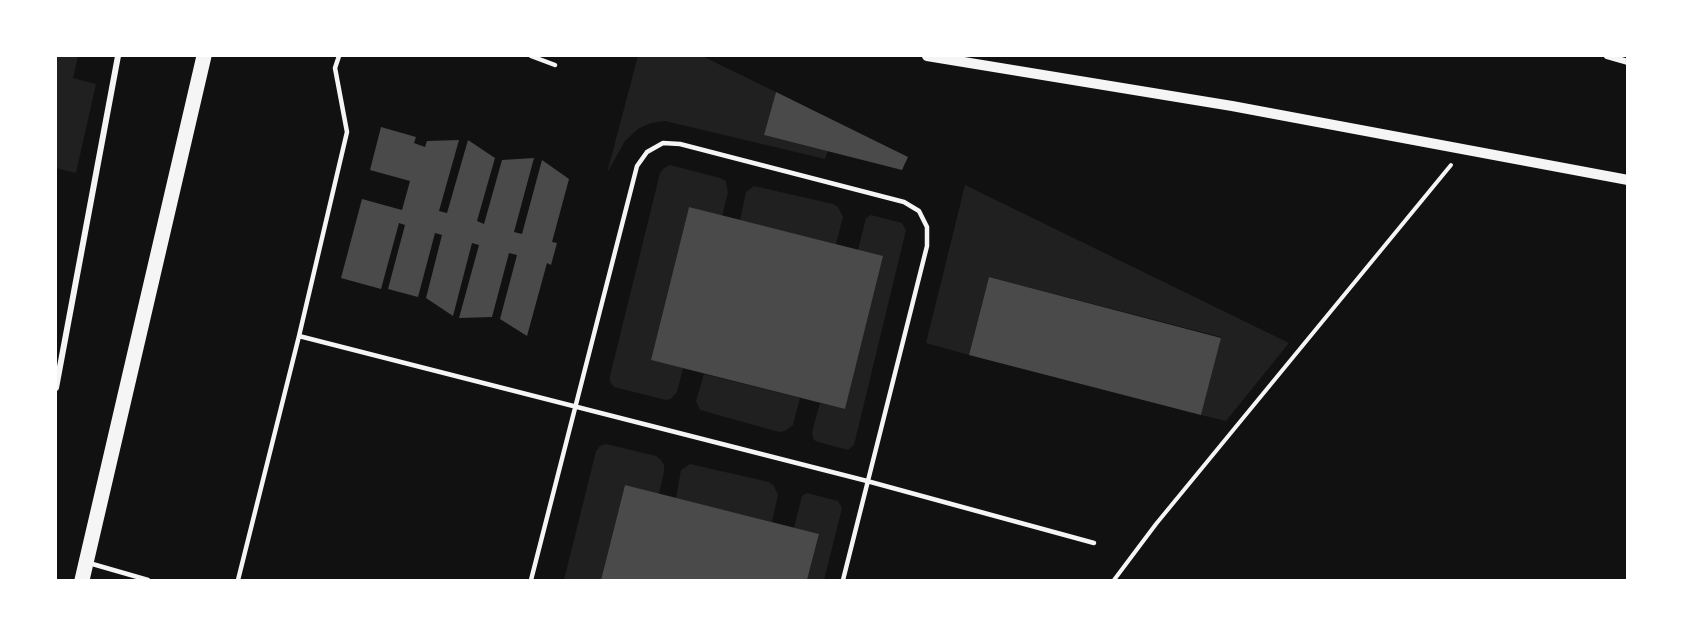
<!DOCTYPE html>
<style>
body{margin:0}
#map{position:relative;width:1683px;height:636px;overflow:hidden;background:#111;font-family:"IBM Plex Sans",sans-serif}
canvas{display:block}
.frame{position:absolute;inset:0;border:57px solid #fff;pointer-events:none}
</style>
<div id="map">
<canvas width="1683" height="636"></canvas>
<div class="frame"></div>
</div>
<script>
const c = document.querySelector('canvas').getContext('2d');
c.lineJoin = 'round';
function paint(path, color) { c.fillStyle = color; c.fill(path, 'evenodd'); }
const poly = rows => new Path2D(rows.map(r => 'M' + r).join(''));
function strokePath(path, color, width, dash) { c.strokeStyle = color; c.lineWidth = width; c.lineCap = dash ? 'butt' : 'round'; c.setLineDash(dash || []); c.stroke(path); }
const green = poly([
 [56,56,78,56,73,78,96,84,76,173,56,168],
 [638,56,702,56,776,92,764,135,828,151,825,159,665,121,651,123,638,129,625,141,607,173],
 [670,165,720,178,726,181,728,193,722,216,689,207,651,360,683,368,677,392,671,399,666,400,614,387,610,382,610,376,660,173,664,168],
 [965,185,1289,343,1226,421,1201,415,1221,337,989,277,969,355,926,343],
 [754,186,833,204,838,207,843,217,836,244,740,220,746,192],
 [871,215,902,223,906,230,854,445,848,450,818,442,814,440,812,432,820,403,845,409,858,250,866,218],
 [704,374,800,398,793,425,785,431,779,432,700,410,696,401],
 [606,444,656,456,661,460,664,465,664,472,659,494,625,485,601,580,564,580,596,451,600,446],
 [690,464,769,482,774,486,778,495,772,522,676,498,681,470],
 [807,493,838,501,842,508,824,580,807,580,819,534,794,528,802,496]
]);
const building = poly([
 [776,92,908,157,902,170,764,135],
 [381,127,416,137,414,143,425,147,427,141,459,140,439,211,447,213,468,140,495,158,477,221,484,224,502,160,534,158,514,232,522,234,542,160,569,179,552,242,557,243,551,265,547,263,527,336,500,319,517,255,509,253,492,317,459,318,479,245,472,243,453,316,426,298,442,235,435,233,418,297,388,289,405,225,399,223,381,289,341,278,362,199,402,210,410,181,370,170],
 [689,207,883,256,845,409,651,360],
 [989,277,1221,338,1201,415,969,355],
 [625,485,819,534,807,580,601,580]
]);
const path = poly([
 [1114,580,1156,524,1451,165]
]);
const service = poly([
 [531,56,555,65],
 [299,336,347,132,335,68,339,56],
 [89,563,148,580],
 [238,580,299,336,867,481,1094,543],
 [531,580,637,166,647,152,663,143,680,144,904,202,919,211,927,227,927,246,843,580]
]);
const minor = poly([
 [1607,56,1628,62],
 [56,388,118,56]
]);
const tertiary = poly([
 [927,56,1232,106,1628,180]
]);
const primary = poly([
 [82,580,204,56]
]);
paint(green, '#202020');
paint(building, '#4a4a4a');
strokePath(path, '#f5f5f5', 4);
strokePath(service, '#f5f5f5', 4.5);
strokePath(minor, '#f5f5f5', 6);
strokePath(tertiary, '#f5f5f5', 10);
strokePath(primary, '#f5f5f5', 15);
</script>
